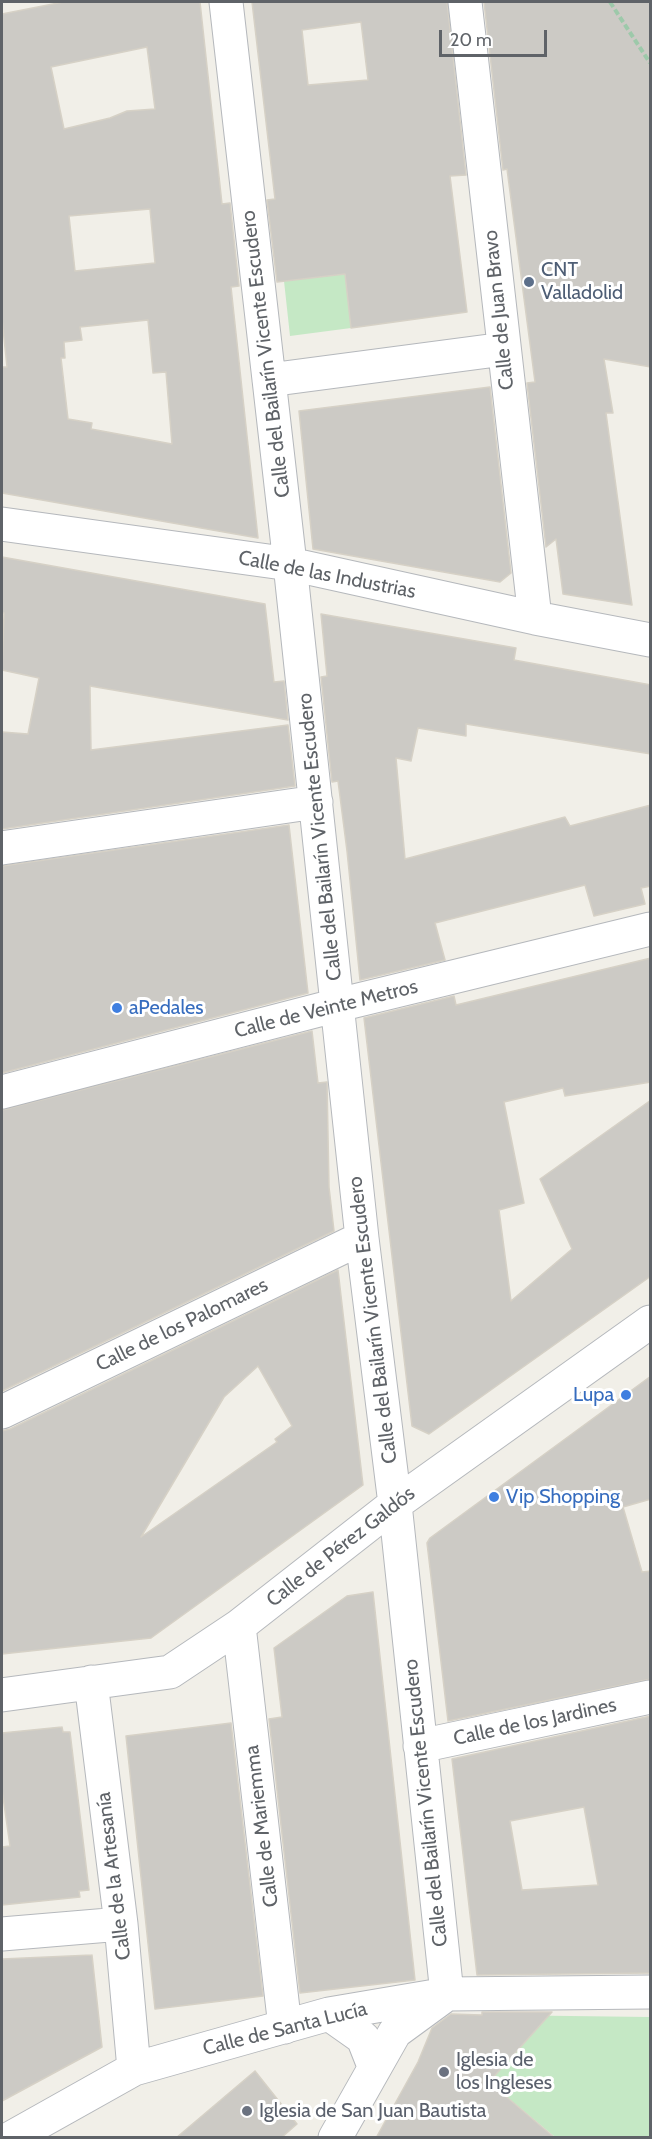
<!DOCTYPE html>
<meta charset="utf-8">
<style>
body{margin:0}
#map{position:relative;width:652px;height:2139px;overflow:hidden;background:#f1efe8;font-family:Cabin,sans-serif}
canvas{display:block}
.frame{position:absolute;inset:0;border:3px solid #5f6368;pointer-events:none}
.scale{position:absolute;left:439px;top:30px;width:108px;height:27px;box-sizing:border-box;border:3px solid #5f6368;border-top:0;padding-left:8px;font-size:18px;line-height:21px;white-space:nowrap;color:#5f6368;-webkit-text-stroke:4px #fff;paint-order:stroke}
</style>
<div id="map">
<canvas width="652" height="2139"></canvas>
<div class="frame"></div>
<div class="scale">20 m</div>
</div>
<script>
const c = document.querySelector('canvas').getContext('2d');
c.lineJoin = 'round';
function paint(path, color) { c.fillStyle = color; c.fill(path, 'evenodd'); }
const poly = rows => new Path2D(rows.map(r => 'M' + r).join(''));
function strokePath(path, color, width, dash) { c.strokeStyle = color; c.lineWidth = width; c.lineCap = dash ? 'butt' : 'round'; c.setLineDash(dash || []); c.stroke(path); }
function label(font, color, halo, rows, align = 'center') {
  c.font = font + ' Cabin,sans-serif'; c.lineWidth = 6; c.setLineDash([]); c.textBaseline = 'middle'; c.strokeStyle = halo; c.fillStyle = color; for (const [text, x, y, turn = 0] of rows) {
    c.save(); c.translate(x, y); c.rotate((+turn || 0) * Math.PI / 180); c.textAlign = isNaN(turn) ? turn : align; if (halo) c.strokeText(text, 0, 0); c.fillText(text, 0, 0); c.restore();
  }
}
const green = poly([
 [345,274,351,328,290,336,284,281],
 [490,2015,650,2017,650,2137,555,2137,489,2082]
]);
const building = poly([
 [63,2,200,2,222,204,230,203,239,286,231,287,258,538,2,493,2,367,7,367,2,319,2,14,63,2],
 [147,47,155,109,127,111,110,118,64,129,51,67,147,47],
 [150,209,155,263,75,271,69,216,150,209],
 [148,320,153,373,166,372,172,444,91,429,92,423,68,419,61,358,65,358,64,342,82,340,80,327,148,320],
 [252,2,447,2,466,175,450,176,467,312,351,328,345,274,277,282,267,200,275,199,252,2],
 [361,22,368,80,308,85,302,30,361,22],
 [484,2,651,2,651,367,604,359,613,413,606,413,632,605,563,594,556,539,546,547,527,383,535,382,507,169,503,170,484,2],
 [490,387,511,573,500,582,313,549,299,411,490,387],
 [2,557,265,604,274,682,284,681,288,720,90,686,91,750,288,725,295,786,2,829,2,732,28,734,39,678,2,670,4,613,2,613,2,557],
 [321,614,516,648,514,660,651,685,651,754,466,724,466,736,418,728,411,761,396,758,405,859,565,817,570,826,651,805,651,886,641,888,645,904,594,916,585,885,435,923,445,960,360,980,347,851,338,781,332,782,321,677,327,676,321,614],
 [289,825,308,993,2,1073,2,866,289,825],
 [651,958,651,1082,565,1096,563,1088,504,1102,524,1203,499,1210,511,1301,572,1249,540,1179,651,1100,651,1276,429,1434,412,1426,364,1018,454,996,456,1005,651,958],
 [312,1031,318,1083,327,1082,329,1187,334,1231,2,1391,2,1110,312,1031],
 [338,1270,363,1485,151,1638,2,1654,2,1431,10,1429,338,1270],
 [258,1366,292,1426,275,1439,277,1442,141,1537,224,1397,258,1366],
 [651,1376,651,1499,623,1507,642,1572,651,1571,651,1679,448,1721,427,1543,430,1538,651,1376],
 [373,1592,415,1980,300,1993,269,1719,282,1717,274,1648,347,1596,373,1592],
 [651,1716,651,1973,477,1975,452,1759,651,1716],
 [584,1807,598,1885,522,1890,510,1821,584,1807],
 [231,1723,263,1996,155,2009,126,1736,231,1723],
 [62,1727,63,1732,70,1732,89,1890,79,1891,80,1897,2,1905,2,1847,10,1846,2,1790,2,1733,62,1727],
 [92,1955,102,2047,2,2101,2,1959,92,1955],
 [482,2012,552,2012,489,2082,555,2138,376,2138,418,2062,432,2028,451,2014,482,2015,482,2012],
 [255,2071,297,2124,281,2138,176,2138,255,2071]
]);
const path = poly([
 [610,2,650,63]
]);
const minor = poly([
 [226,2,290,564,362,1238,395,1504,447,1994,395,2032,335,2138],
 [465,2,535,618],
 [269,380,504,349],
 [2,524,290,564,535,618,650,640],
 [2,848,316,802],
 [2,1092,338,1005,650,929],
 [2,1412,362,1238],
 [239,1626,285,2027],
 [91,1682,121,1924,134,2069],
 [2,1695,170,1672,239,1626,395,1504,650,1322],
 [420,1746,650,1697],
 [2,1934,121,1924],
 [329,2014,363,2038,374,2066],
 [11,2138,134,2069,329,2014,447,1994,650,1992]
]);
const markers = [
 [529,282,6,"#5c6f8a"],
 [117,1008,6,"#3f7fe0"],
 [626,1395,6,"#3f7fe0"],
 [494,1497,6,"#3f7fe0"],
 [444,2072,6,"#6b7280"],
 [247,2111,6,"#6b7280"]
];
const serviceNames = [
 ["CNT",541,270],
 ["Valladolid",541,293]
];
const streetNames = [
 ["Calle de Juan Bravo",499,310,-96],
 ["Calle del Bailarín Vicente Escudero",266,354,-97],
 ["Calle de las Industrias",327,575,11],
 ["Calle del Bailarín Vicente Escudero",320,837,-96],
 ["Calle de Veinte Metros",326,1009,-14],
 ["Calle del Bailarín Vicente Escudero",373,1320,-97],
 ["Calle de los Palomares",182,1325,-26],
 ["Calle de Pérez Galdós",341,1547,-38],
 ["Calle de los Jardines",535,1722,-12],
 ["Calle del Bailarín Vicente Escudero",426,1803,-96],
 ["Calle de Mariemma",262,1826,-97],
 ["Calle de la Artesanía",114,1876,-97],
 ["Calle de Santa Lucía",285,2029,-14]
];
const shopNames = [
 ["aPedales",129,1008],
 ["Lupa",614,1395,"right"],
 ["Vip Shopping",506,1497]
];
const worshipNames = [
 ["Iglesia de",456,2060],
 ["los Ingleses",456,2083],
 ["Iglesia de San Juan Bautista",259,2111]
];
paint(green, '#c5e8c5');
paint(building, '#cccac5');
strokePath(building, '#d6d1c6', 1.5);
strokePath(minor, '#b5b8bc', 35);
strokePath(path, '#9dc9aa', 4, [6, 3]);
strokePath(minor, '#fff', 33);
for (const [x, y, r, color] of markers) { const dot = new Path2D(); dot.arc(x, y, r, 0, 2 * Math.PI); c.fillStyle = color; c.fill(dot); strokePath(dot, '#fff', 2); }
label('20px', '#4e5e75', '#fff', serviceNames, 'left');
label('20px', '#5f6368', '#fff', streetNames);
label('20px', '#366cbe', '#fff', shopNames, 'left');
label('20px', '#5b616d', '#fff', worshipNames, 'left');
</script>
